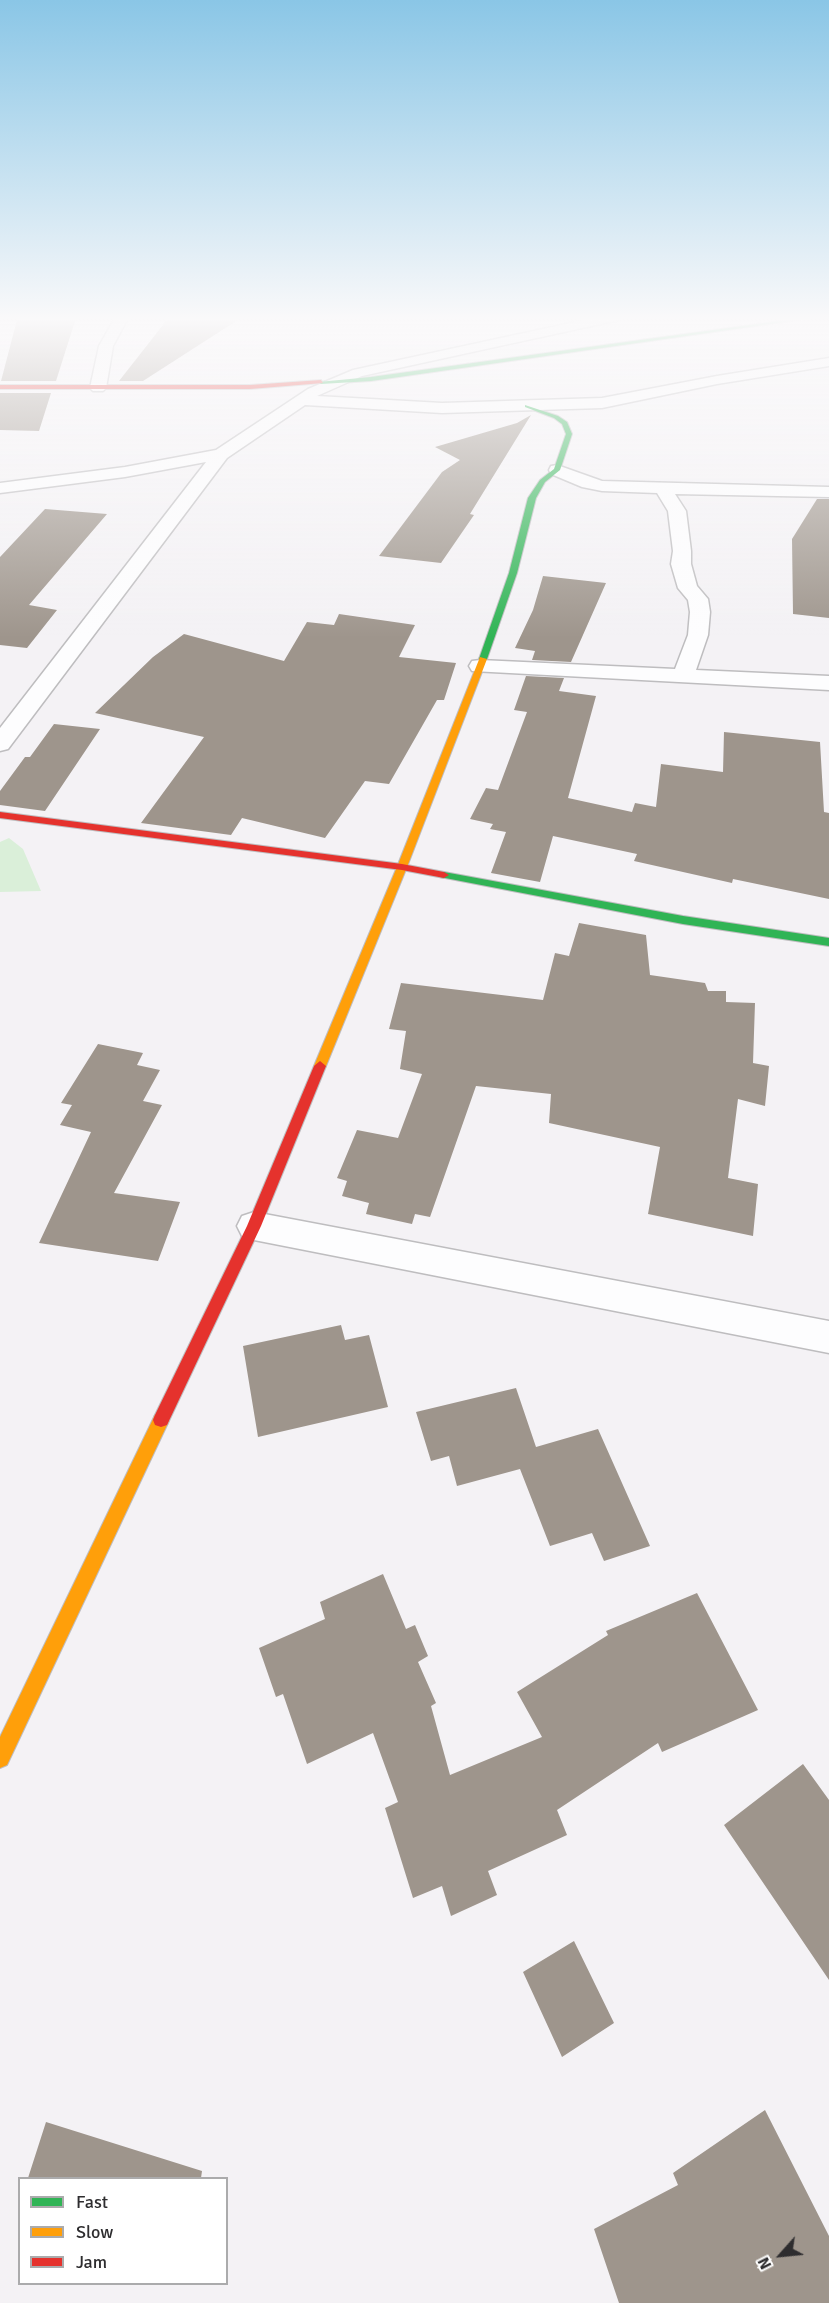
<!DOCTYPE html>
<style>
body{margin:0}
#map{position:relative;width:829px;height:2303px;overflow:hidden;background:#f4f2f5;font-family:Signika,sans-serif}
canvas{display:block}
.legend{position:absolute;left:18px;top:2177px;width:210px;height:108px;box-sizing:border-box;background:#fff;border:2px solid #ababac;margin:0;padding:8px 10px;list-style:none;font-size:18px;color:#2e2d2f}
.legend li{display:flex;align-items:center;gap:12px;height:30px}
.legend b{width:30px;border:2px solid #ababac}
.north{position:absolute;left:751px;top:2225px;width:60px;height:60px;-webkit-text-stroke:4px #fff;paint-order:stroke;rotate:243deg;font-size:16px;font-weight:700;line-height:24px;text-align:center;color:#2e2d2f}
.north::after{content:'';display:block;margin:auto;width:21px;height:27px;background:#2e2d2f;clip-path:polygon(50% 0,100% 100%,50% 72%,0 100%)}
</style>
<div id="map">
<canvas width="829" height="2303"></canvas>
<ul class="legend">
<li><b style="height:8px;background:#30b455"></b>Fast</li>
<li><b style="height:8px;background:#ff9f0a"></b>Slow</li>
<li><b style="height:8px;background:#e5322d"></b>Jam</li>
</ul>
<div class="north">N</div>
</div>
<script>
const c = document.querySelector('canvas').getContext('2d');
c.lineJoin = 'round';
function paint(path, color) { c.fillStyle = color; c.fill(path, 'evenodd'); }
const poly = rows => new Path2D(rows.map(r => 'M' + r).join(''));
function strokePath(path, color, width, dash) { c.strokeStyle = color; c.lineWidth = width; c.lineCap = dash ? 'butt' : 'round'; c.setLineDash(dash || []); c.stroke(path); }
const green = poly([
 [9,838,23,849,41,891,0,892,0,842]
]);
const building = poly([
 [18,316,69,316,68,318,76,318,56,381,1,381],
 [170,316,244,316,143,381,119,381],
 [0,393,51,393,39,431,0,430],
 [531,415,470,514,474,515,441,563,379,556,442,472,460,460,435,447,517,423],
 [817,499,829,499,829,618,793,614,792,539],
 [45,509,107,514,29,605,57,610,27,648,0,645,0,557],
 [543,576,606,583,571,662,532,660,535,651,515,648,533,610],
 [339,614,415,625,399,657,456,663,444,700,437,700,389,784,365,781,325,838,242,818,231,835,141,823,204,737,95,713,153,657,184,634,284,661,307,622,334,625],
 [526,676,564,678,559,691,596,696,568,798,632,812,635,803,656,807,661,764,723,772,724,732,820,742,824,812,829,813,829,899,733,879,732,883,634,861,637,854,553,836,540,882,491,873,506,832,490,829,493,824,470,819,486,788,498,790,527,712,514,710],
 [54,724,100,729,45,811,0,805,0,791,25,757,30,757],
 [579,923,646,935,650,975,705,983,708,991,726,991,726,1002,755,1003,753,1063,769,1066,765,1106,738,1099,728,1178,758,1184,753,1236,648,1214,660,1147,549,1123,551,1094,476,1086,430,1217,415,1214,412,1224,366,1214,369,1203,342,1196,347,1181,337,1178,357,1130,398,1138,422,1074,400,1069,406,1031,389,1029,401,983,543,1000,555,953,569,956],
 [98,1044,143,1053,137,1065,160,1070,143,1101,162,1105,114,1193,180,1202,158,1261,39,1243,91,1132,60,1125,72,1105,61,1103],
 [341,1325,345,1340,369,1335,388,1407,258,1437,243,1346],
 [516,1388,536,1447,598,1429,650,1546,604,1561,592,1533,550,1546,520,1469,457,1486,449,1456,431,1461,416,1412],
 [383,1574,406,1629,415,1625,428,1656,418,1662,436,1703,431,1706,450,1775,542,1737,517,1692,608,1635,606,1631,697,1593,758,1710,662,1752,658,1743,557,1810,567,1835,488,1871,497,1895,451,1916,442,1886,413,1898,385,1808,398,1802,373,1733,307,1764,283,1694,276,1697,259,1648,325,1619,320,1602],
 [803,1764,829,1800,829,1980,724,1825],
 [574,1941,614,2023,562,2057,523,1972],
 [765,2110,829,2236,829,2303,619,2303,594,2229,678,2185,673,2173],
 [46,2122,202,2171,201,2178,28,2178]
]);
const street = poly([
 [116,316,129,316,113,346,106,388,103,391,93,391,90,388,99,346,116,316],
 [603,316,626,316,619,320,362,376,317,396,442,403,602,398,717,376,829,358,829,366,717,384,602,408,442,413,305,405,227,458,8,749,0,751,0,728,206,462,125,477,0,493,0,483,125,467,216,450,308,389,353,370,603,316],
 [557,465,602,481,829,487,829,497,675,494,686,511,691,551,691,564,697,586,708,599,710,612,708,635,696,670,829,676,829,690,472,671,469,666,472,661,480,660,675,669,688,635,690,612,688,600,678,588,671,564,673,551,668,511,657,493,602,491,582,487,551,474,549,470,551,466,557,465],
 [254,1212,829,1321,829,1353,254,1240,242,1236,237,1226,242,1216,254,1212]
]);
const fast = poly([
 [815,316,826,316,371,381,321,384,318,382,371,377,815,316],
 [525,405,558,416,567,422,572,434,560,470,545,482,536,498,517,573,487,659,483,662,479,659,509,573,528,498,540,480,554,469,566,434,562,424,554,418,525,407,525,405],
 [444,872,683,916,829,938,829,946,683,924,440,877,440,873,444,872]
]);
const slow = poly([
 [480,657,487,659,407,867,326,1066,324,1069,316,1069,314,1066,397,867,480,657],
 [161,1413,167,1415,169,1420,167,1425,7,1765,0,1768,0,1737,155,1415,161,1413]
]);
const jam = poly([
 [321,380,323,383,250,389,0,389,0,385,250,385,321,380],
 [0,812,402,864,444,872,449,875,444,878,402,870,0,818,0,812],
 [320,1061,326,1066,261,1226,167,1425,161,1427,155,1425,153,1420,155,1415,247,1226,314,1066,320,1061]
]);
paint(green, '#daefd9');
paint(building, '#9e958c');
strokePath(street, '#bebdbf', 3);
strokePath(fast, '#bebdbf', 2);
strokePath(slow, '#bebdbf', 2);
strokePath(jam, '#bebdbf', 2);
paint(street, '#fdfdfe');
paint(fast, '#30b455');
paint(slow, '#ff9f0a');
paint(jam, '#e5322d');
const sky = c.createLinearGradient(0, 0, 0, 638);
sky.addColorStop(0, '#8ac6e6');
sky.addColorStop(0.5, '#faf9fa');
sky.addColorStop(1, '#faf9fa00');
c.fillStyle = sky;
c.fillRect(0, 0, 829, 638);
</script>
